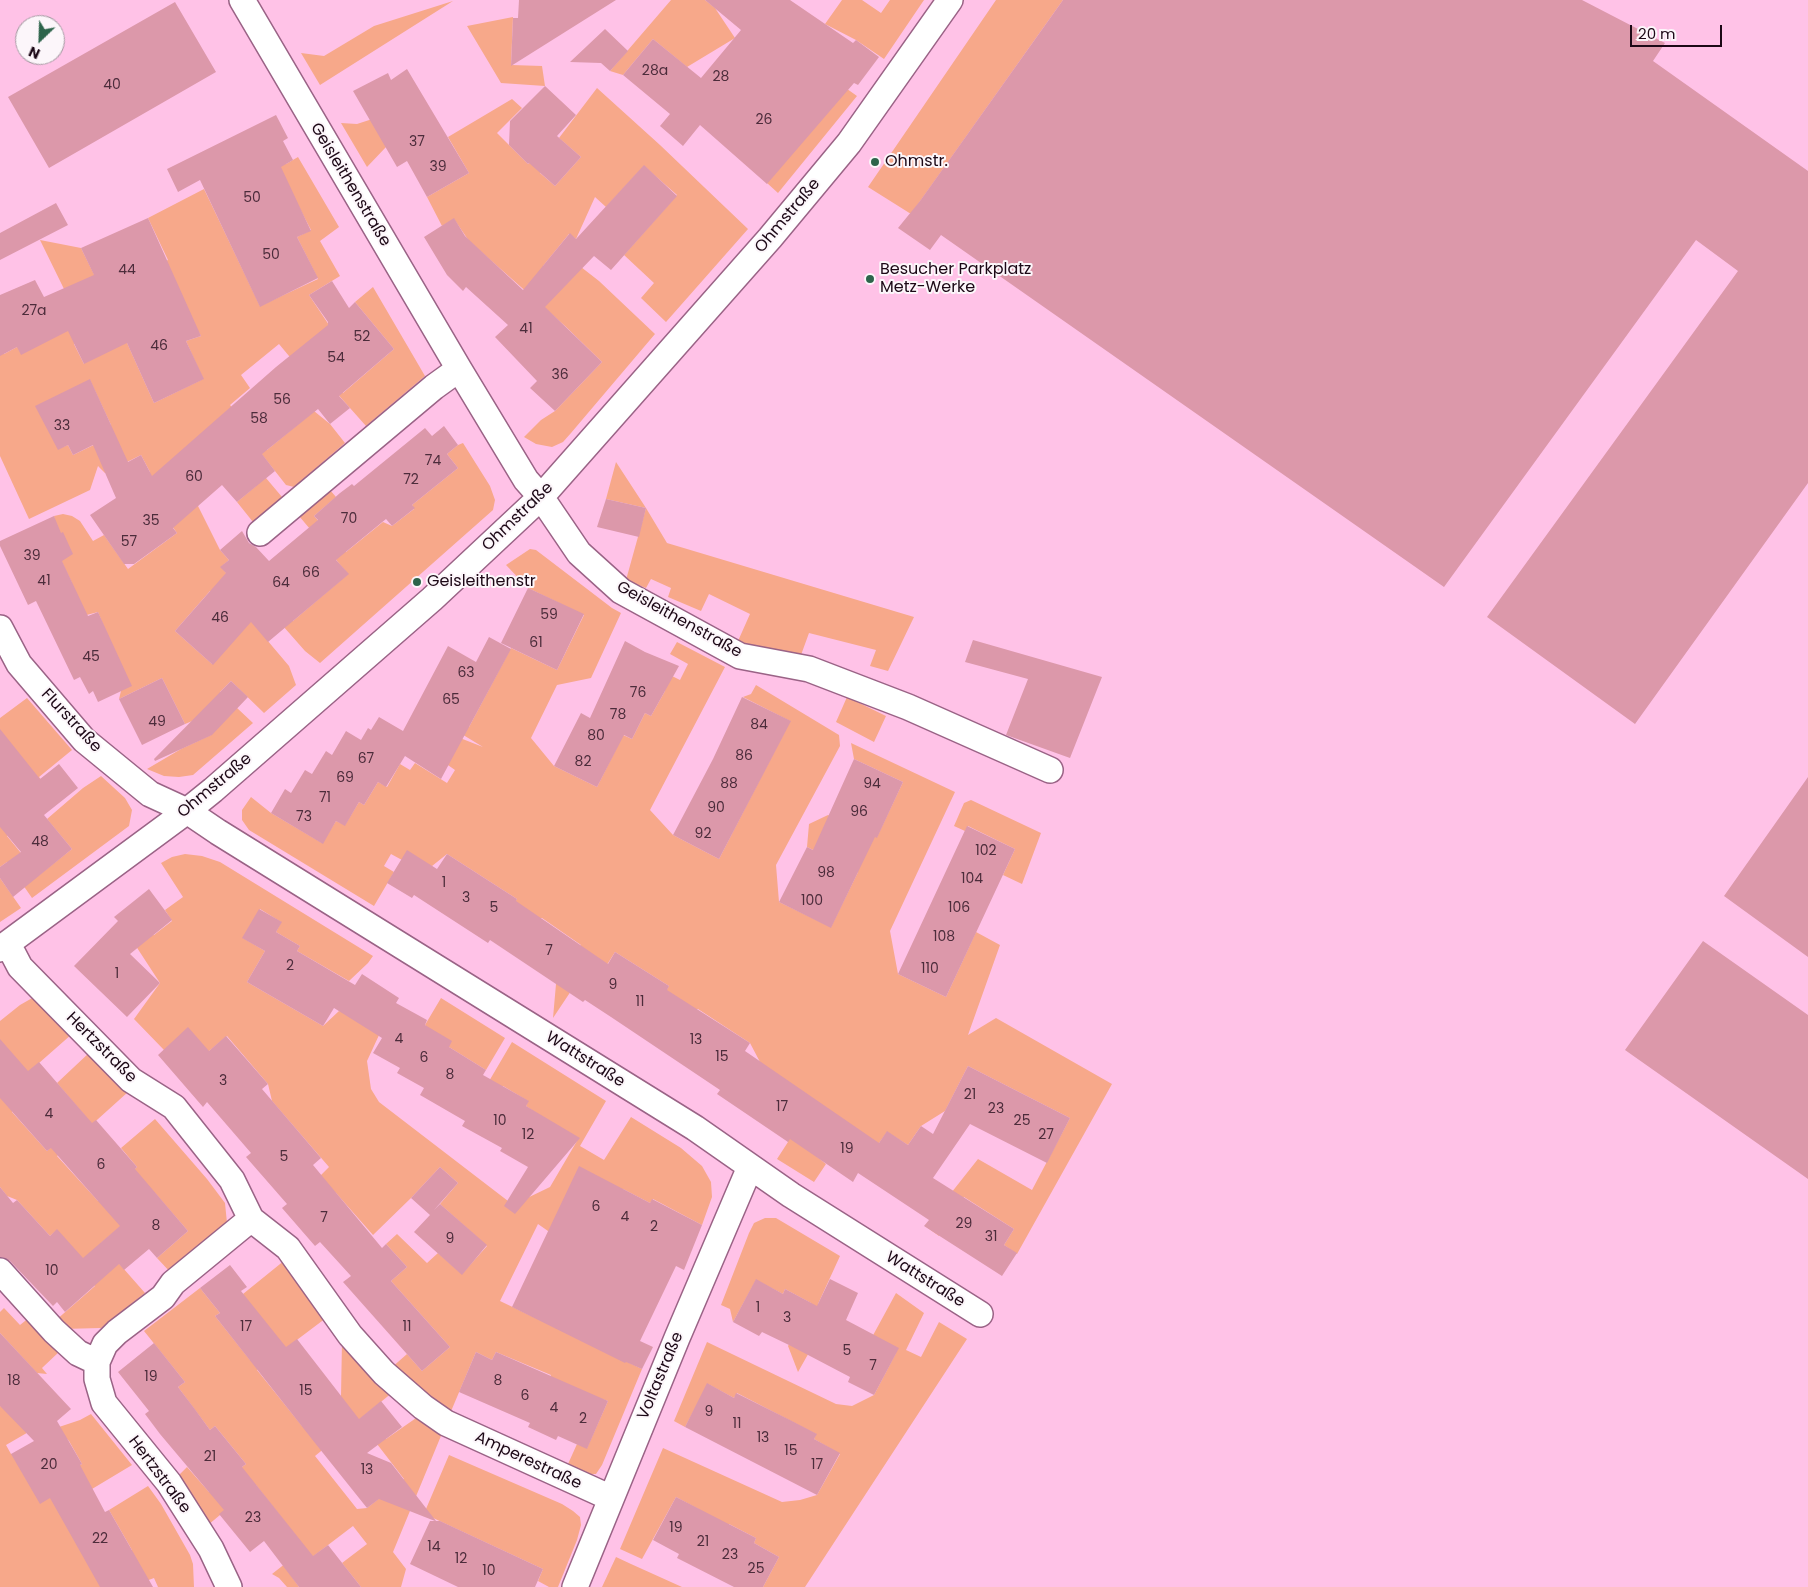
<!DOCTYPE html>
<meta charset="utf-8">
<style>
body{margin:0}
#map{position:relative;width:1808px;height:1587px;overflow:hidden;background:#ffc2e7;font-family:Poppins,sans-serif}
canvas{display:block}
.north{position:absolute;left:15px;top:15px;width:50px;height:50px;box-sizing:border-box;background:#fcf6fa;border:1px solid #a2979f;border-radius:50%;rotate:204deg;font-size:14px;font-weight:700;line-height:20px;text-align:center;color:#1c0816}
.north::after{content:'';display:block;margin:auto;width:18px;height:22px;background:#2d644b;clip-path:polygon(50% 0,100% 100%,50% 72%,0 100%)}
.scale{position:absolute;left:1630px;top:25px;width:92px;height:22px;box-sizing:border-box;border:2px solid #1c0816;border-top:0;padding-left:6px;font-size:15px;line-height:18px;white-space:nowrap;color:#1c0816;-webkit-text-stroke:4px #fcf6fa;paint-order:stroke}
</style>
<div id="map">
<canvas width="1808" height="1587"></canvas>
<div class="north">N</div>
<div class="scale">20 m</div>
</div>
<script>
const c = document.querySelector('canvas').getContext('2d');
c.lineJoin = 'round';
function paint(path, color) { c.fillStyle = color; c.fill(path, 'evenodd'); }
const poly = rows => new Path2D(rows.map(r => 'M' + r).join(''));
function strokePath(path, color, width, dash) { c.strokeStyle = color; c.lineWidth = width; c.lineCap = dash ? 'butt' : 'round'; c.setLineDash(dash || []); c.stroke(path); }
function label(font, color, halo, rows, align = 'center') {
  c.font = font + ' Poppins,sans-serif'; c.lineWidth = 4; c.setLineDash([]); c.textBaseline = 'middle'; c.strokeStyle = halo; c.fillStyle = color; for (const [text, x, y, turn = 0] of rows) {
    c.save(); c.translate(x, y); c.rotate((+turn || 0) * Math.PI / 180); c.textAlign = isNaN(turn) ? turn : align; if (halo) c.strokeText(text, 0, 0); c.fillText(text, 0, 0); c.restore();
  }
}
const green = poly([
 [671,0,705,0,715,8,735,38,687,67,653,39,623,75,610,71],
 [842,0,862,0,881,13,890,0,924,0,884,59,856,40,825,24],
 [996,0,1063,0,911,214,868,187],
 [453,1,320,85,301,53,324,56,374,26],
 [513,17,511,65,542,66,545,86,501,83,467,26],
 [774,37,857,96,778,193,767,183],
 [597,88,660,145,748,229,666,322,641,298,654,283,624,255,677,195,644,166,606,207,595,197,576,239,569,234,543,266,581,267,599,281,655,334,571,433,563,442,552,447,536,444,524,437,541,420,555,411,602,362,565,326,469,241,454,219,442,226,427,197,469,173,448,137,512,99,522,108,497,133,528,164,554,139,552,160,540,173,555,186,581,157,559,138],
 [403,109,386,147,367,167,341,123,357,124],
 [275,145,286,164,298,157,339,227,320,241,340,276,309,295,329,325,343,393,394,349,355,302,373,287,425,376,366,426,334,390,324,398,279,344,241,375,250,388,230,405,267,450,314,411,330,424,345,443,294,487,286,485,260,452,266,478,282,497,253,522,237,502,256,486,228,454,198,506,220,550,229,560,221,567,229,576,293,621,348,574,299,516,330,490,336,497,314,516,346,552,383,522,392,526,414,509,412,505,458,468,447,454,458,445,463,443,490,486,495,500,493,510,320,663,305,651,283,626,267,640,289,666,296,685,264,713,231,681,220,692,253,723,193,775,179,777,164,776,147,769,181,749,211,735,202,717,185,724,162,678,119,699,121,691,107,634,98,612,75,618,63,595,72,583,60,558,54,516,63,514,72,516,80,521,93,541,104,535,128,569,177,533,148,492,112,489,150,472,141,455,105,473,98,466,90,490,29,519,0,456,0,348,4,354,17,347,64,289,40,240,81,248,119,325,154,403,203,379,186,341,201,336,159,264,168,260,148,218,204,189,260,306,318,279,297,237,311,230,299,207,278,182],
 [87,337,84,364,74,344],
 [90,380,111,425,104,440,73,455,68,445,58,449],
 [210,591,212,664,175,631],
 [616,462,646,508,667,543,914,617,888,671,870,666,876,650,809,633,801,655,768,652,738,641,750,614,709,594,701,611,668,597,671,588,651,579,646,588,626,580,646,508,606,499],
 [530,549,536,550,612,608,621,613,591,678,557,685,531,738,554,766,597,787,623,735,632,739,645,713,651,716,665,691,666,673,680,680,688,664,670,654,677,642,725,667,650,810,673,835,719,859,790,721,743,697,751,694,756,685,839,735,840,746,776,865,779,902,831,927,858,872,807,847,809,824,828,815,877,837,903,782,854,759,851,743,955,792,890,931,898,974,946,997,976,932,1000,945,968,1035,996,1018,1112,1084,1017,1254,1004,1245,1014,1229,964,1197,939,1236,925,1226,978,1159,1032,1190,1070,1118,968,1066,945,1111,921,1126,908,1145,887,1132,879,1143,815,1155,826,1164,814,1182,777,1159,788,1142,760,1062,750,1043,698,1009,667,1021,653,1011,669,986,615,952,585,1000,571,991,553,1018,556,984,581,945,542,918,504,918,517,899,447,854,432,866,402,860,391,854,384,866,394,872,374,906,249,830,242,820,242,810,251,797,271,813,322,843,336,821,345,825,359,802,364,805,378,782,387,787,400,764,410,770,415,763,447,783,455,770,445,763,460,738,483,747,432,716,419,701,469,727,511,648,557,670,584,615,528,588,506,565],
 [847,697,886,716,874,742,836,722],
 [27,698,72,750,39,777,50,790,7,836,39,875,72,849,47,819,83,788,101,776,125,798,132,810,129,826,32,898,7,862,0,867,0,718],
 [971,800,1041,833,1022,884,1003,875,1015,849,968,826,965,831,954,826,964,803],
 [185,854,202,856,220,862,373,956,368,963,349,981,297,951,300,946,276,932,281,922,260,909,243,938,265,951,247,982,323,1026,339,1011,386,1020,367,1061,371,1089,379,1102,508,1201,523,1200,550,1187,577,1141,526,1106,528,1101,503,1086,478,1100,512,1042,606,1101,580,1146,604,1160,631,1117,681,1148,702,1166,711,1182,712,1197,702,1225,653,1199,650,1203,623,1189,583,1249,548,1231,538,1224,500,1301,642,1369,602,1465,596,1474,591,1474,568,1464,577,1444,587,1448,608,1401,549,1381,551,1375,496,1352,492,1360,476,1352,449,1416,390,1369,407,1354,422,1371,450,1347,391,1281,407,1267,386,1244,397,1234,427,1263,438,1253,462,1274,487,1246,440,1204,458,1183,440,1167,411,1198,373,1235,336,1193,315,1181,329,1167,272,1101,268,1084,227,1036,209,1051,164,1050,134,1019,160,983,130,937,154,935,172,921,165,910,183,897,161,863,172,857],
 [0,878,21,908,0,922],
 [34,997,72,1034,14,1085,12,1112,47,1151,86,1117,57,1083,90,1052,128,1092,57,1156,98,1201,137,1167,121,1148,155,1119,207,1179,225,1203,227,1223,222,1233,171,1273,157,1258,188,1231,155,1193,124,1220,120,1227,101,1243,145,1293,101,1328,62,1329,55,1321,95,1286,71,1259,57,1230,50,1236,17,1200,7,1196,0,1187,0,1021,20,1005],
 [441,998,505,1038,486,1070,449,1047,425,1025],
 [765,1218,776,1218,840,1256,818,1304,833,1310,798,1372,788,1346,811,1303,785,1289,783,1294,756,1280,733,1322,730,1309,721,1305,749,1233,754,1223],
 [285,1260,326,1318,257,1370,302,1426,341,1396,342,1341,393,1392,315,1456,357,1509,367,1508,404,1479,367,1431,386,1439,419,1416,443,1431,393,1552,406,1569,401,1587,361,1587,342,1563,367,1544,353,1526,290,1574,299,1587,287,1587,279,1578,272,1574,305,1548,256,1485,208,1525,177,1477,187,1467,209,1492,246,1464,215,1426,210,1430,178,1387,185,1382,144,1331,200,1288,220,1313,215,1316,250,1360,243,1294],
 [896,1293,924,1313,906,1350,921,1357,939,1322,967,1339,805,1587,763,1587,779,1557,754,1543,756,1538,729,1524,726,1530,702,1511,676,1497,642,1559,620,1549,663,1448,782,1502,800,1500,817,1495,840,1454,814,1439,816,1434,737,1393,734,1398,708,1384,685,1427,674,1421,707,1342,836,1404,852,1406,874,1395,896,1353,871,1339],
 [4,1308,20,1325,30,1317,60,1351,42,1368,47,1374,37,1373,0,1333,0,1312],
 [0,1406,44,1423,6,1445,11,1454,78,1466,82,1464,69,1441,56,1428,80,1420,91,1414,132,1465,92,1489,92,1572,132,1550,109,1510,148,1486,161,1504,190,1555,193,1564,194,1587,158,1587,154,1578,130,1587,0,1587],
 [449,1455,562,1504,573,1511,580,1517,581,1525,577,1540,558,1587,549,1587,538,1581,543,1569,431,1517,423,1516],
 [616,1557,631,1564,682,1587,602,1587]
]);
const building = poly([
 [519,0,616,0,511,66,513,18,518,18],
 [705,0,790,0,853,43,856,40,879,57,858,85,854,83,767,184,700,125,683,146,660,126,670,114,623,75,653,39,701,78,741,30],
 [1063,0,1582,0,1665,43,1653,61,1808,171,1808,483,1635,724,1487,617,1738,271,1696,240,1444,587,941,235,930,250,898,228,920,201],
 [175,2,216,72,49,168,8,97],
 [605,29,628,51,610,71,601,63,570,62],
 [407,69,469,173,427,197,407,161,397,167,353,91,388,73,391,80],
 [545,86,576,115,557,136,581,157,555,186,529,163,528,164,509,145,510,121],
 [276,115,288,138,283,141,293,160,281,167,311,231,297,237,318,278,260,307,200,180,178,192,167,169],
 [644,165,677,196,611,270,594,256,545,307,602,362,555,411,530,388,537,381,495,337,508,325,466,287,463,291,447,275,424,237,454,218,465,236,523,290,570,233,576,239],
 [56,203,68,225,0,260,0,233],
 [148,218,201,336,186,341,204,379,154,403,127,343,84,364,68,331,21,355,17,347,0,356,0,295,35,280,44,297,94,275,81,248],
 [332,281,349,308,355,302,394,349,339,396,350,408,330,424,318,409,262,454,275,471,237,502,222,485,173,528,177,533,134,564,124,564,90,515,116,498,93,445,73,455,68,445,58,450,35,406,90,379,128,462,141,455,152,476,276,367,328,325,328,322,309,295],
 [444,426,458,445,447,454,458,468,412,505,415,508,392,526,386,519,336,560,349,574,268,642,251,622,213,665,175,631,226,573,220,567,229,560,220,550,242,531,249,543,256,547,269,561,318,520,314,516,340,493,352,484,354,486,425,428,432,436],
 [606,499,646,508,639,537,597,527],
 [54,516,61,533,63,532,73,554,62,561,88,616,98,612,132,686,98,702,93,691,89,694,80,677,74,680,36,601,28,605,0,546,0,541],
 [528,588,584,614,557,670,501,643],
 [489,637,511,649,441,779,405,756,386,787,378,782,364,805,359,802,345,826,336,821,323,844,271,813,285,789,291,793,305,770,312,774,326,751,332,755,346,731,361,740,368,728,371,730,379,717,403,731,448,646,476,662],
 [973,640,1102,677,1070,758,1006,735,1028,679,965,662],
 [625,641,645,652,679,666,651,716,645,713,632,739,624,735,597,787,554,766,581,713,590,718],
 [162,678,185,724,142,745,119,699],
 [231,681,248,697,212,735,155,761,154,759],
 [742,697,791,721,719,859,673,835,713,759],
 [0,729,40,779,59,764,78,788,44,815,72,849,13,897,0,878,0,867,21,852,0,827],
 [854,759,903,782,877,838,875,837,831,928,779,902,807,847,813,850],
 [1808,777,1808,957,1724,896],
 [967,826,1015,849,946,997,898,974],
 [407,850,437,869,447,854,517,899,516,901,608,964,615,952,669,986,667,990,750,1043,745,1051,879,1143,887,1131,908,1145,921,1126,933,1134,968,1066,1070,1118,1047,1163,970,1124,933,1178,1014,1229,1004,1245,1017,1253,1002,1276,924,1226,929,1220,858,1173,853,1182,790,1139,788,1142,717,1094,720,1090,611,1017,585,1000,583,1002,490,940,488,943,414,895,412,898,387,883],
 [149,889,172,920,130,954,160,983,127,1017,74,966,118,921,114,917],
 [259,909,282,922,276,932,300,946,297,951,355,985,362,974,399,998,396,1003,427,1020,425,1025,452,1041,449,1047,486,1070,483,1075,529,1101,526,1106,580,1138,515,1214,504,1206,528,1167,500,1151,502,1148,462,1126,465,1121,420,1095,424,1088,397,1073,400,1068,373,1053,382,1038,334,1008,323,1026,247,982,265,951,242,938],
 [1703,941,1808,1015,1808,1179,1625,1050],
 [188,1027,209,1051,226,1036,268,1084,262,1089,321,1158,313,1165,382,1248,386,1244,407,1267,391,1281,450,1347,422,1371,343,1282,351,1276,320,1242,315,1246,282,1208,287,1204,246,1157,251,1153,207,1102,203,1107,158,1055],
 [0,1039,28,1071,39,1062,92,1123,96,1120,137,1167,135,1169,188,1231,157,1258,149,1249,124,1270,119,1264,65,1312,57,1302,53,1306,10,1261,5,1258,0,1257,0,1187,13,1203,17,1200,50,1236,57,1229,83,1258,120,1226,51,1148,47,1151,0,1098],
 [579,1166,650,1203,652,1199,702,1225,684,1270,676,1266,640,1341,653,1347,642,1369,626,1362,625,1363,512,1307],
 [440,1167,458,1183,434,1210,440,1204,487,1245,462,1275,414,1232,430,1215,411,1198],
 [230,1265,247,1287,241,1291,286,1347,297,1339,359,1419,381,1401,402,1427,367,1453,391,1463,436,1521,440,1521,543,1569,535,1587,458,1587,410,1564,430,1521,435,1521,379,1499,367,1508,315,1443,215,1316,220,1313,200,1288],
 [756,1279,783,1294,785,1289,817,1306,830,1279,858,1293,846,1320,899,1348,874,1395,848,1382,850,1377,789,1345,762,1332,759,1336,733,1322],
 [0,1333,71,1409,57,1421,82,1464,80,1465,105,1512,109,1510,153,1587,100,1587,50,1498,40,1504,11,1454,34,1441,0,1406],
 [154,1343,185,1382,178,1387,194,1408,210,1430,215,1426,246,1464,242,1467,313,1556,328,1545,361,1587,299,1587,264,1541,250,1552,219,1514,224,1510,160,1434,145,1414,149,1411,118,1372],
 [476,1352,492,1360,496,1352,608,1401,587,1449,558,1436,556,1440,528,1427,530,1423,459,1392],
 [707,1383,734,1398,736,1393,790,1420,817,1434,814,1439,840,1453,817,1495,685,1427],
 [676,1497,756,1538,754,1543,779,1557,763,1587,734,1587,677,1558,679,1554,653,1540]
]);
const minor = poly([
 [242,0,459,369,526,480,541,497,579,553,621,591,740,656,809,669,908,707,1050,770],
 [260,533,434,387,459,369],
 [0,628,19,664,84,740,150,794,187,811,218,832,695,1128,791,1195,980,1314],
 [8,944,20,967,131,1080,174,1107,232,1180,251,1219,288,1248,350,1335,384,1373,423,1407,446,1423,611,1498],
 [0,949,187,811,213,790,432,599,541,497,770,238,849,143,950,0],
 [0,1271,54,1331,78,1353,97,1362],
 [229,1587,211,1549,169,1483,104,1403,97,1379,97,1362,105,1344,117,1332,163,1297,173,1283,251,1219],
 [575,1587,677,1338,750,1167]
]);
const markers = [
 [875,162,5,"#2d644b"],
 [870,279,5,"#2d644b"],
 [417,582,5,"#2d644b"]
];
const numberNames = [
 ["28a",655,71],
 ["28",721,77],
 ["40",112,85],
 ["26",764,120],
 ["37",417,142],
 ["39",438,167],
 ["50",252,198],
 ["50",271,255],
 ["44",127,270],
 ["27a",34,311],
 ["41",526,329],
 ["52",362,337],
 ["46",159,346],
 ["54",336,358],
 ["36",560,375],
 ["56",282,400],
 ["58",259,419],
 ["33",62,426],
 ["74",433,461],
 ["60",194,477],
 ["72",411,480],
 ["70",349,519],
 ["35",151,521],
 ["57",129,542],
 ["39",32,556],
 ["66",311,573],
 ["41",44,581],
 ["64",281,583],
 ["59",549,615],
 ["46",220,618],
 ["61",536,643],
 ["45",91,657],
 ["63",466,673],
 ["76",638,693],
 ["65",451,700],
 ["78",618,715],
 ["49",157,722],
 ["84",759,725],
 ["80",596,736],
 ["86",744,756],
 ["67",366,759],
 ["82",583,762],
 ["69",345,778],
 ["88",729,784],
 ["94",872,784],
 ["71",325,798],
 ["90",716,808],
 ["96",859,812],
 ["73",304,817],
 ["92",703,834],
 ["48",40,842],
 ["102",986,851],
 ["98",826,873],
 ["104",972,879],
 ["1",444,883],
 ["3",466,898],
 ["100",812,901],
 ["5",494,908],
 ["106",959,908],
 ["108",944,937],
 ["7",549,951],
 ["2",290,966],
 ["110",930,969],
 ["1",117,974],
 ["9",613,985],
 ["11",640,1002],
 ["4",399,1039],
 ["13",696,1040],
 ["15",722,1057],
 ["6",424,1058],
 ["8",450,1075],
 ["3",223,1081],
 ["21",970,1095],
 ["17",782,1107],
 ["23",996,1109],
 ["4",49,1114],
 ["10",500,1121],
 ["25",1022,1121],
 ["12",528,1135],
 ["27",1046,1135],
 ["19",847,1149],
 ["5",284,1157],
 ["6",101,1165],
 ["6",596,1207],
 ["4",625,1217],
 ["7",324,1218],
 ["29",964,1224],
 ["8",156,1226],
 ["2",654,1227],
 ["31",991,1237],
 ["9",450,1239],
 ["10",52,1271],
 ["1",758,1308],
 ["3",787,1318],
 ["17",246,1327],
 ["11",407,1327],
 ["5",847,1351],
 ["7",873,1366],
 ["19",151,1377],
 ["18",14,1381],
 ["8",498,1381],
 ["15",306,1391],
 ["6",525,1396],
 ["4",554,1408],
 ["9",709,1412],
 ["2",583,1419],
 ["11",737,1424],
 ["13",763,1438],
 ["15",791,1451],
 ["21",210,1457],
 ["20",49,1465],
 ["17",817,1465],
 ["13",367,1470],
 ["23",253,1518],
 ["19",676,1528],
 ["22",100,1539],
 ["21",703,1542],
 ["14",434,1547],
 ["23",730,1555],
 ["12",461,1559],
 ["25",756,1569],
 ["10",489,1571]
];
const poiNames = [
 ["Ohmstr.",885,162],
 ["Besucher Parkplatz",880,270],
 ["Metz-Werke",880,288],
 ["Geisleithenstr",427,582]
];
const streetNames = [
 ["Geisleithenstraße",350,185,59],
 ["Ohmstraße",788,216,-50],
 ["Ohmstraße",518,517,-44],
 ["Geisleithenstraße",679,620,29],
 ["Flurstraße",71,721,47],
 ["Ohmstraße",215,786,-40],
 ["Hertzstraße",101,1048,45],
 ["Wattstraße",585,1060,32],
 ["Wattstraße",925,1280,32],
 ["Voltastraße",661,1376,-67],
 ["Amperestraße",528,1461,25],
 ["Hertzstraße",159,1475,53]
];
paint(green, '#f7a88a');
paint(building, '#dc98aa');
strokePath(minor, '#9a6386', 28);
strokePath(minor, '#fff', 25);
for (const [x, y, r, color] of markers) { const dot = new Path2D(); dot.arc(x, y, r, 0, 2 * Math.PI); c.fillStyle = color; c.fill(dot); strokePath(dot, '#fcf6fa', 2); }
label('14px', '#4c2c3b', null, numberNames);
label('16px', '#1c0816', '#fcf6fa', poiNames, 'left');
label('16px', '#1c0816', '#fcf6fa', streetNames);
</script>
